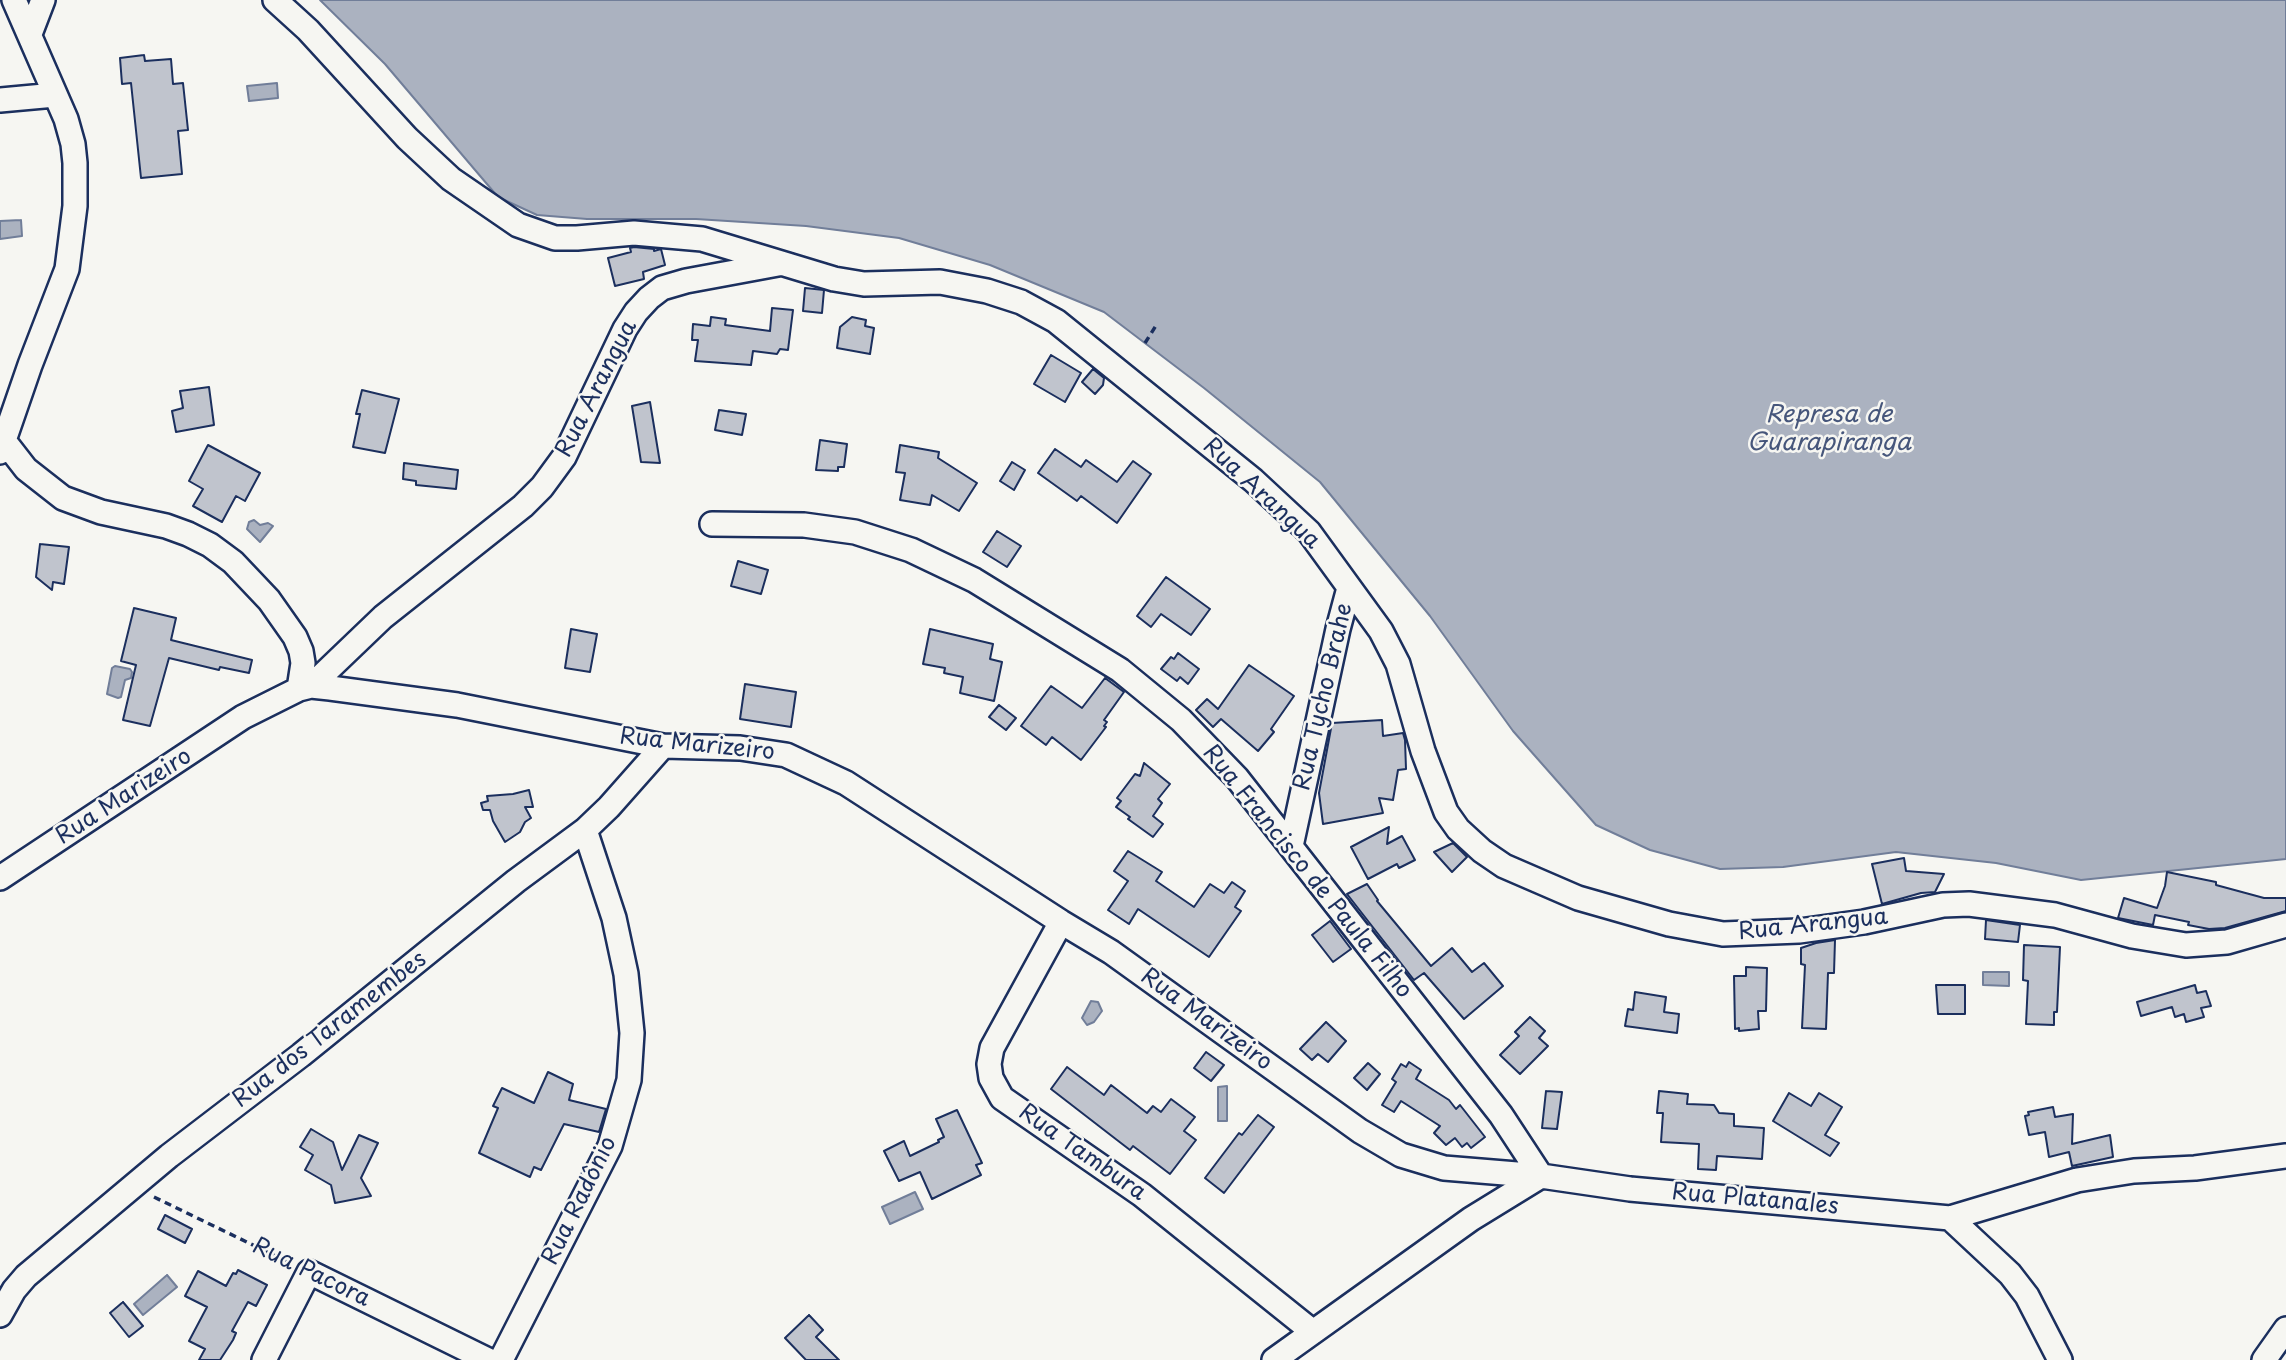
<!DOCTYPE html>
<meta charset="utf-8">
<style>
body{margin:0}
canvas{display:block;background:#f6f6f2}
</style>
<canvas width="2286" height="1360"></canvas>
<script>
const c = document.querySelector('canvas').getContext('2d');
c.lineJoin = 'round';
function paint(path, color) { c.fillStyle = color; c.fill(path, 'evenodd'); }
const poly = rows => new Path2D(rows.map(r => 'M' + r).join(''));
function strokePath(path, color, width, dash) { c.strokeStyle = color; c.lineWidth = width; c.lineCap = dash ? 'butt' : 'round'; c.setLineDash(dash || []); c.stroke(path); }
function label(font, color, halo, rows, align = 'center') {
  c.font = font + ' "Playpen Sans",sans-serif'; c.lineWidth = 5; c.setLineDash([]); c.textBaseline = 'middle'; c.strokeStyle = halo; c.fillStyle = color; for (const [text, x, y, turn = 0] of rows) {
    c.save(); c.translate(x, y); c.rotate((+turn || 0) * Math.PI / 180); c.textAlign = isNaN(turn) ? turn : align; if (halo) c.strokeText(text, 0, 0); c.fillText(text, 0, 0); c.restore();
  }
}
const water = poly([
 [320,0,2286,0,2286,859,2081,880,1996,863,1896,852,1783,867,1720,869,1650,850,1596,825,1513,731,1430,616,1320,482,1204,388,1104,312,990,265,899,238,806,226,696,219,587,219,537,215,498,197,385,64,320,0],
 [277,83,278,98,249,101,247,86,277,83],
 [21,220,22,236,0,239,0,221,21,220],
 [254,520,260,525,268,523,273,526,260,542,247,529,249,522,254,520],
 [115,666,130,669,132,672,131,678,125,680,121,697,118,698,107,694,112,668,115,666],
 [1983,972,2009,972,2009,986,1983,985,1983,972],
 [1091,1001,1098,1002,1102,1011,1094,1022,1087,1025,1082,1018,1091,1001],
 [1227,1086,1227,1121,1218,1121,1218,1087,1227,1086],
 [915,1192,923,1209,890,1224,882,1207,915,1192],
 [167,1275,177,1287,143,1315,134,1304,167,1275]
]);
const building = poly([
 [144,55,145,61,171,59,173,84,183,83,188,130,178,131,182,174,141,178,131,83,122,84,120,58,144,55],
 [634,247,654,249,654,251,661,249,665,265,643,272,644,279,615,286,608,258,631,252,630,248,634,247],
 [805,288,824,290,822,313,803,311,805,288],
 [772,308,793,310,788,350,780,349,777,354,753,351,751,365,695,361,698,340,692,340,693,324,710,326,711,317,726,319,725,325,770,331,772,308],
 [852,317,866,320,865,326,874,328,870,354,837,348,840,327,852,317],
 [1051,355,1081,373,1065,402,1034,384,1051,355],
 [1093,369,1104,378,1103,385,1095,394,1082,382,1093,369],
 [209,387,214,425,176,432,172,411,183,408,180,391,209,387],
 [362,390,399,399,385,453,353,447,360,414,356,414,362,390],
 [650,402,660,463,641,462,638,443,632,406,650,402],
 [719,410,746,414,742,435,715,430,719,410],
 [820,440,847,444,844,467,838,467,838,471,816,470,820,440],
 [208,445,260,473,245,501,236,496,222,522,193,506,203,489,189,481,208,445],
 [900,445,939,452,938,458,977,483,959,511,932,495,930,505,900,500,905,473,896,472,900,445],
 [1055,449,1081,467,1086,460,1117,482,1133,461,1151,474,1117,523,1081,496,1077,501,1038,473,1055,449],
 [1012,462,1025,470,1014,490,1000,481,1012,462],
 [404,463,458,470,456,489,416,485,416,481,403,479,404,463],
 [997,531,1021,546,1007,567,983,552,997,531],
 [40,544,69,547,64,584,53,582,52,590,36,577,40,544],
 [738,561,768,570,761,594,731,586,738,561],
 [1166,577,1210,609,1191,635,1161,614,1151,627,1137,616,1166,577],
 [134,608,176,618,171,640,252,660,249,673,220,667,219,670,169,658,150,726,123,720,136,665,121,661,134,608],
 [571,629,597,634,590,672,565,668,571,629],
 [930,629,993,644,990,659,1002,662,994,701,960,693,963,677,944,673,945,668,923,664,930,629],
 [1178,653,1199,669,1188,684,1180,677,1177,681,1161,669,1171,657,1174,659,1178,653],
 [1249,665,1294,696,1271,729,1274,732,1258,751,1221,719,1213,727,1196,710,1207,699,1218,709,1249,665],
 [1105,678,1124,692,1104,720,1107,722,1104,726,1106,727,1081,760,1052,737,1046,745,1021,726,1051,686,1082,708,1105,678],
 [745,684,796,692,791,727,740,719,745,684],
 [999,705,1016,718,1006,730,989,717,999,705],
 [1382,720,1383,736,1403,733,1405,740,1406,769,1398,770,1393,800,1379,798,1383,813,1323,824,1319,793,1332,723,1382,720],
 [1144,763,1170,784,1158,799,1162,803,1153,816,1163,824,1153,837,1128,819,1130,817,1116,807,1121,801,1117,798,1135,774,1140,776,1144,763],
 [529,790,533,807,525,807,531,818,525,822,520,832,505,842,493,821,490,810,483,810,481,803,488,801,487,796,513,794,529,790],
 [1389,827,1387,844,1402,836,1415,860,1399,868,1397,864,1368,879,1351,847,1389,827],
 [1453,843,1467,857,1452,872,1434,852,1453,843],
 [1128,851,1162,872,1156,881,1194,907,1210,884,1224,893,1232,882,1245,891,1235,907,1241,911,1209,957,1138,909,1129,924,1108,910,1128,881,1114,871,1128,851],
 [1904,858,1906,871,1944,874,1935,892,1921,893,1882,904,1872,864,1904,858],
 [2167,872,2216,882,2216,885,2264,898,2286,898,2286,911,2225,928,2209,929,2188,925,2189,922,2155,915,2153,925,2118,918,2124,898,2157,908,2165,886,2167,872],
 [1367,884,1378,900,1377,901,1431,966,1452,948,1472,972,1484,963,1503,986,1464,1019,1424,973,1414,980,1347,894,1367,884],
 [1986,920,2020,925,2018,942,1985,939,1986,920],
 [1330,921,1351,949,1333,962,1312,935,1330,921],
 [1835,940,1834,973,1828,973,1826,1029,1802,1028,1805,965,1801,964,1801,948,1816,943,1835,940],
 [2024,945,2060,947,2057,1012,2054,1012,2054,1025,2026,1024,2028,981,2023,980,2024,945],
 [1746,967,1767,968,1766,1011,1758,1011,1759,1029,1739,1031,1739,1028,1735,1029,1734,976,1746,976,1746,967],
 [1936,985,1965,985,1965,1014,1938,1014,1936,985],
 [2195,985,2197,993,2206,991,2211,1006,2201,1008,2204,1017,2186,1022,2184,1014,2175,1017,2172,1007,2141,1016,2137,1002,2195,985],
 [1635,992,1666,997,1664,1012,1679,1014,1677,1033,1625,1026,1628,1009,1633,1010,1635,992],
 [1530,1017,1545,1031,1539,1038,1548,1046,1520,1074,1500,1055,1519,1036,1515,1032,1530,1017],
 [1326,1022,1346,1041,1328,1062,1318,1054,1312,1060,1300,1049,1326,1022],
 [1206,1052,1224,1065,1211,1081,1194,1068,1206,1052],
 [1409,1062,1421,1070,1416,1079,1449,1100,1456,1109,1460,1105,1485,1137,1471,1148,1467,1143,1462,1147,1455,1138,1446,1145,1434,1133,1440,1126,1401,1101,1394,1112,1382,1105,1396,1082,1392,1079,1401,1064,1406,1067,1409,1062],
 [1368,1063,1380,1074,1367,1090,1354,1078,1368,1063],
 [1067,1067,1104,1095,1111,1085,1147,1113,1153,1106,1161,1112,1171,1099,1195,1117,1184,1131,1196,1140,1170,1174,1133,1146,1130,1150,1117,1140,1051,1089,1067,1067],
 [548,1072,573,1084,569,1100,606,1109,599,1132,564,1124,541,1170,534,1167,530,1177,479,1153,498,1108,493,1106,502,1088,534,1103,548,1072],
 [1546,1091,1562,1092,1557,1129,1542,1128,1546,1091],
 [1659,1091,1688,1094,1687,1104,1714,1105,1719,1113,1734,1114,1734,1126,1764,1128,1762,1159,1717,1156,1716,1170,1698,1169,1699,1144,1661,1142,1663,1113,1657,1113,1659,1091],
 [1789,1093,1811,1106,1819,1093,1842,1107,1825,1135,1839,1143,1830,1156,1773,1121,1789,1093],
 [2053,1107,2055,1117,2073,1114,2072,1144,2110,1135,2113,1157,2072,1166,2069,1152,2049,1157,2045,1132,2029,1135,2025,1116,2029,1115,2028,1112,2053,1107],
 [957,1110,982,1163,976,1165,981,1175,932,1199,920,1172,899,1181,884,1151,904,1141,910,1156,939,1142,938,1140,944,1137,936,1119,957,1110],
 [1258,1115,1274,1127,1224,1193,1205,1178,1239,1133,1242,1135,1258,1115],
 [311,1129,333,1142,342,1170,359,1135,378,1143,361,1178,371,1196,335,1203,331,1185,305,1170,313,1155,300,1147,311,1129],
 [165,1215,192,1229,185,1243,158,1229,165,1215],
 [238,1270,267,1285,256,1306,248,1302,232,1331,236,1333,233,1340,220,1360,199,1360,205,1349,189,1341,207,1307,185,1296,198,1271,226,1286,233,1273,236,1274,238,1270],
 [123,1302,143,1326,129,1337,110,1313,123,1302],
 [809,1315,823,1330,816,1337,839,1360,806,1360,785,1338,809,1315]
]);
const path = poly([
 [1145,343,1157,324],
 [154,1197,292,1264]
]);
const street = poly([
 [275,0,308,30,407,138,451,179,518,225,555,238,577,238,634,233,702,239,834,279,864,284,940,282,987,291,1021,302,1056,321,1253,480,1309,532,1381,631,1398,664,1423,751,1446,812,1458,829,1482,851,1504,866,1578,898,1669,924,1723,934,1799,931,1864,922,1943,905,1969,904,2055,915,2132,936,2186,945,2227,942,2286,925],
 [30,34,43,0],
 [0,100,55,95],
 [5,442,26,469,63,498,101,512,166,526,188,534,210,545,233,562,269,600,295,637,301,651,303,663,299,689],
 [0,452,30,365,67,269,75,206,75,163,73,144,66,119,14,0],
 [712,524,804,525,855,532,911,550,974,580,1120,670,1181,720,1237,778,1501,1115,1541,1176],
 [311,686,383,617,523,506,542,487,564,457,625,329,636,312,649,298,662,288,686,281,778,264],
 [1291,846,1338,629,1349,588],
 [0,878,243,717,299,689,311,686,330,688,457,705,663,746,740,748,786,755,846,783,1061,922,1111,952,1360,1131,1401,1155,1444,1168,1541,1176,1630,1189,1950,1218,2077,1180,2134,1171,2195,1168,2286,1156],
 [1061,922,992,1048,989,1064,991,1078,1002,1098,1142,1195,1313,1332],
 [1950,1218,2010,1274,2027,1296,2060,1360],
 [0,1315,14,1290,26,1276,169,1156,301,1055,516,881,585,830,609,807,663,746],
 [264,1360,309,1272,488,1360],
 [501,1360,610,1146,629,1080,632,1033,626,974,614,918,585,830],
 [1274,1360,1471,1219,1541,1176],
 [2264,1360,2286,1329]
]);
const streetNames = [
 ["Rua Arangua",597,389,-63],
 ["Rua Arangua",1261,494,43],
 ["Rua Tycho Brahe",1324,697,-77],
 ["Rua Marizeiro",697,745,6],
 ["Rua Marizeiro",124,797,-33],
 ["Rua Francisco de Paula Filho",1307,872,51],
 ["Rua Arangua",1813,925,-6],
 ["Rua Marizeiro",1206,1020,36],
 ["Rua dos Taramembes",330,1030,-38],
 ["Rua Tambura",1082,1153,35],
 ["Rua Platanales",1755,1200,5],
 ["Rua Radônio",580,1201,-64],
 ["Rua Pacora",311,1273,26]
];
const waterNames = [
 ["Represa de",1829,415],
 ["Guarapiranga",1829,443]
];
paint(water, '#abb2c0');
strokePath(water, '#717e99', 2);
paint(building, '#c0c4cd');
strokePath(building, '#1b2f5e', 2);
strokePath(street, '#1b2f5e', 28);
strokePath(path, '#1b2f5e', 3.5, [7, 5]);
strokePath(street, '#f6f6f2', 23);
label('23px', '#1b2f5e', '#f6f6f2', streetNames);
label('italic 24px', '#46567b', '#f6f6f2', waterNames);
</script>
